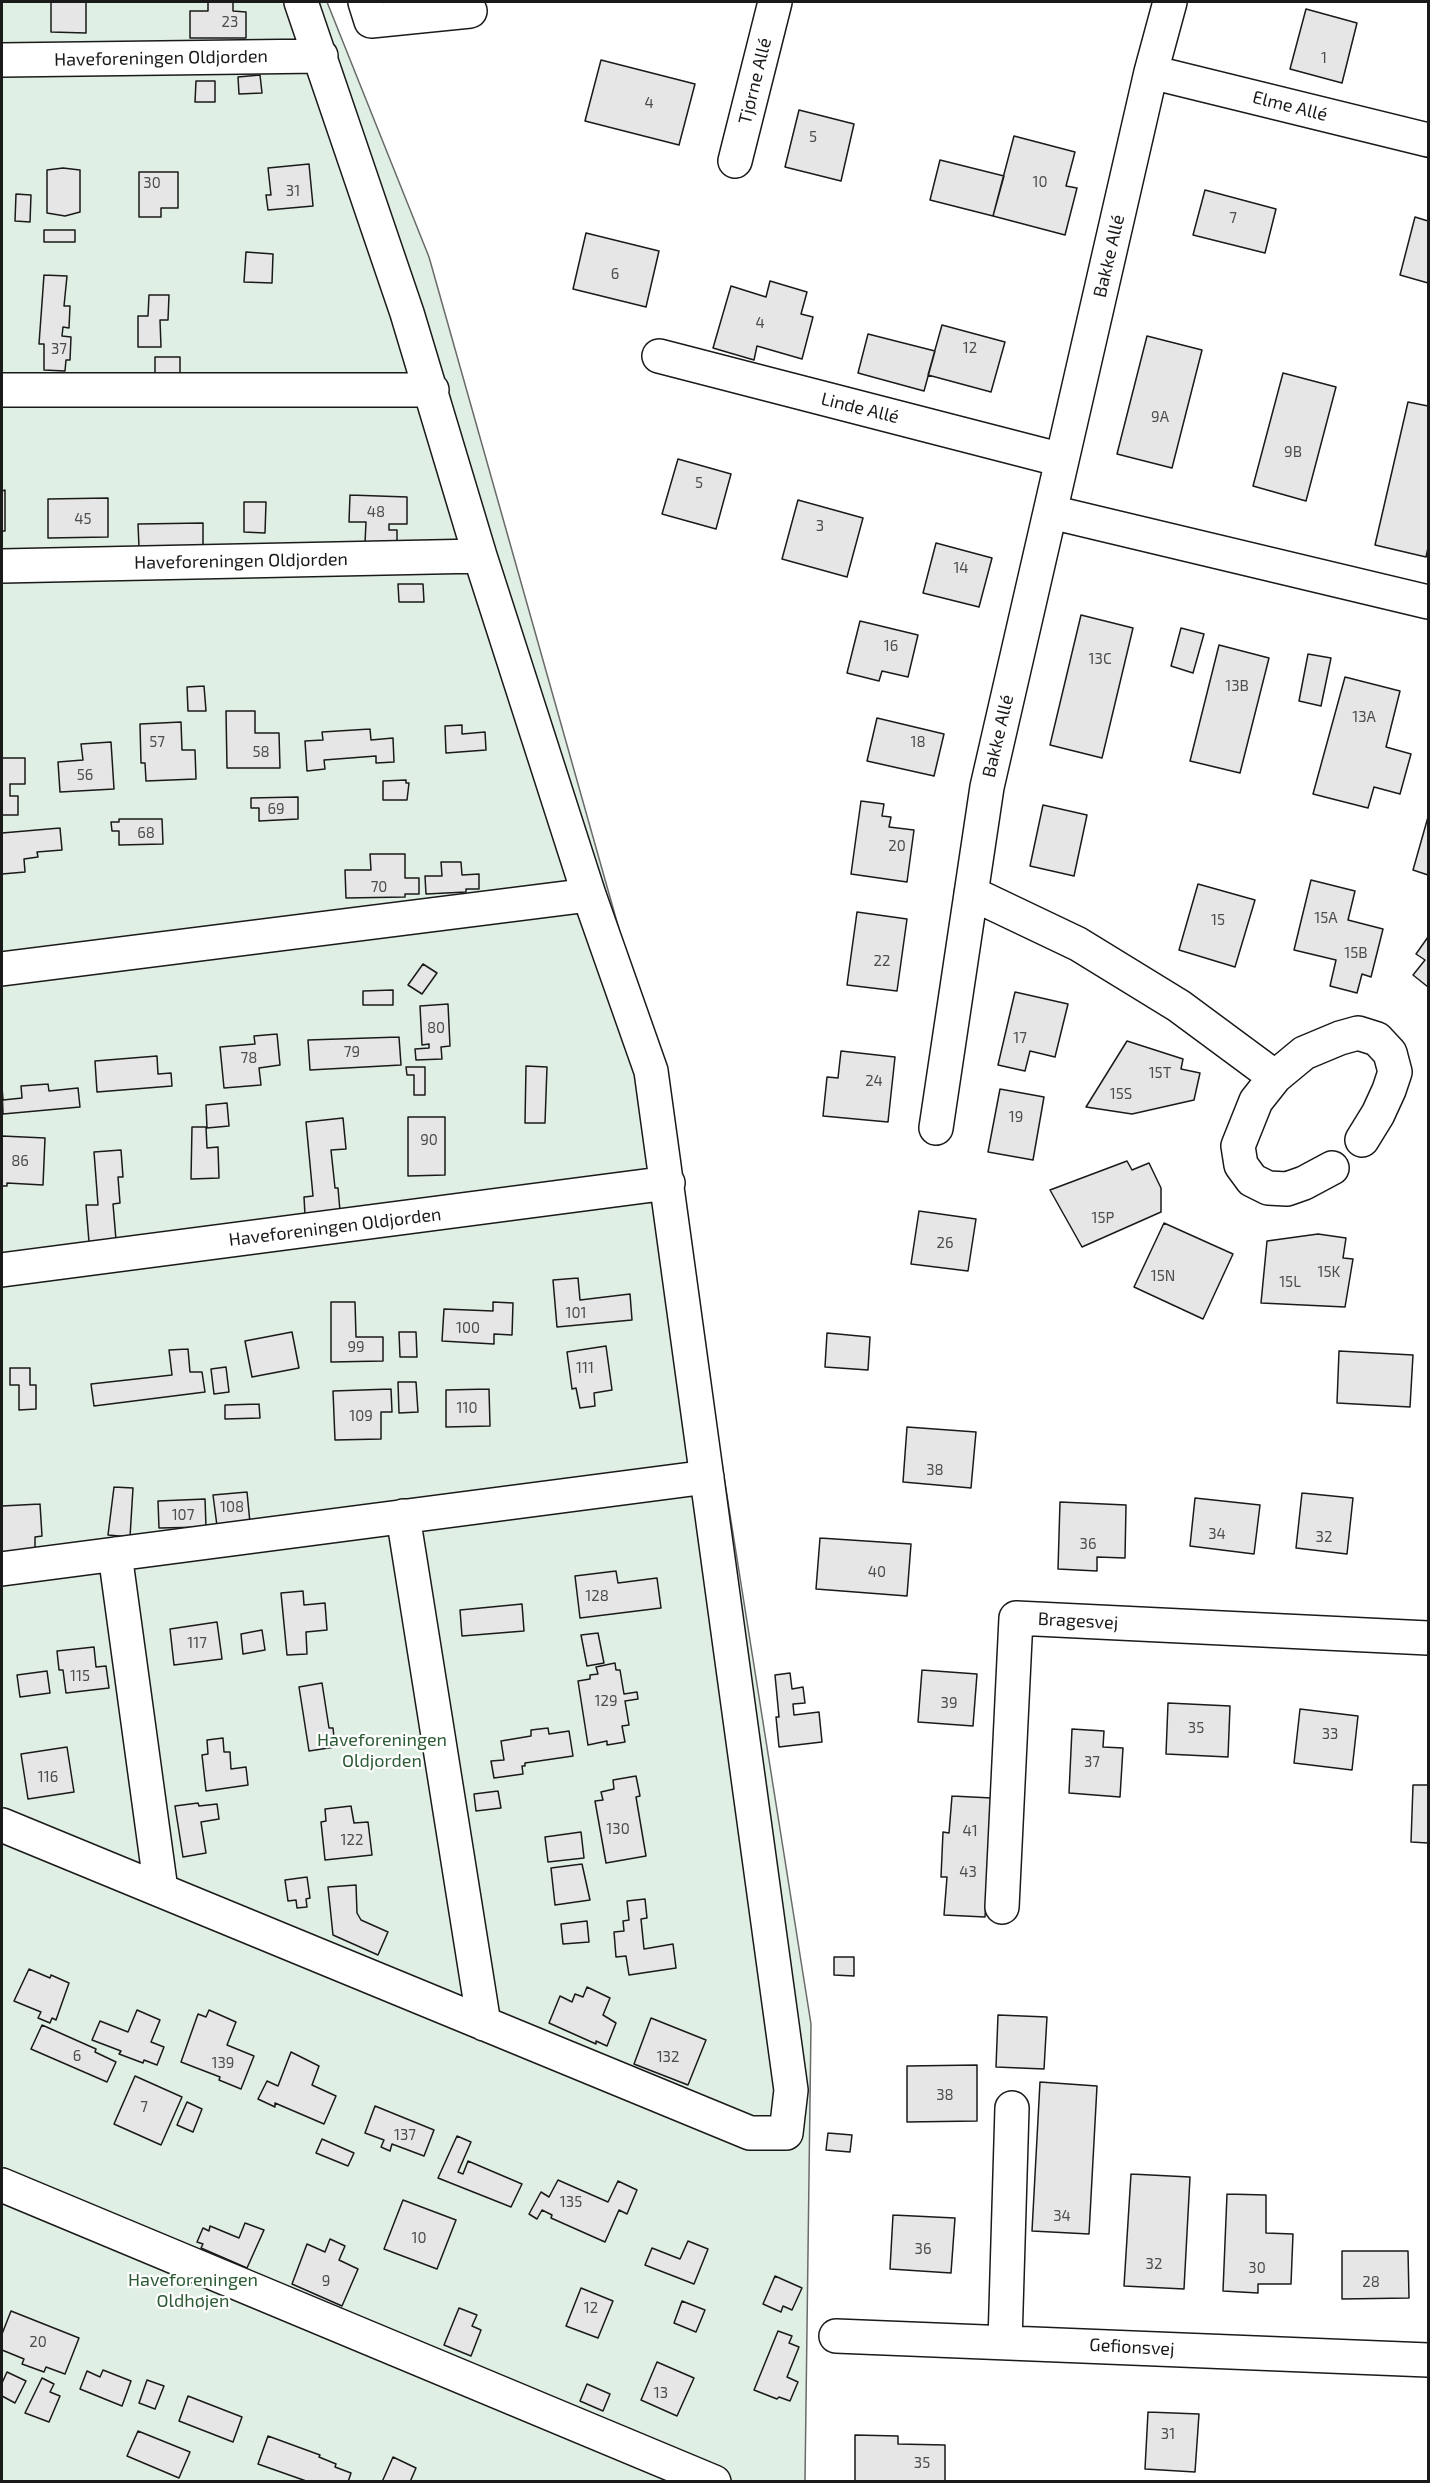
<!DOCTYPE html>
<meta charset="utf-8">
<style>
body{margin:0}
#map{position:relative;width:1430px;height:2483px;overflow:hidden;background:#fff;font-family:"Exo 2",sans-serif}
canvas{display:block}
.frame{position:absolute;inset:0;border:3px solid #1a1a1a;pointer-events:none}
</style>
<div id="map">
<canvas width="1430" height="2483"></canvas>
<div class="frame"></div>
</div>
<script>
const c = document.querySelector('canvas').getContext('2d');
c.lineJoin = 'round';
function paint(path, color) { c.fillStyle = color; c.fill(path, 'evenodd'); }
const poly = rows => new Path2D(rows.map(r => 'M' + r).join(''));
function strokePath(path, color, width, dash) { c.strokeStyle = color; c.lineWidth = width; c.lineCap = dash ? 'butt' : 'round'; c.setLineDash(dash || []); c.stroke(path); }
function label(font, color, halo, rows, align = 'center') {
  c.font = font + ' "Exo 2",sans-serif'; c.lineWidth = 4.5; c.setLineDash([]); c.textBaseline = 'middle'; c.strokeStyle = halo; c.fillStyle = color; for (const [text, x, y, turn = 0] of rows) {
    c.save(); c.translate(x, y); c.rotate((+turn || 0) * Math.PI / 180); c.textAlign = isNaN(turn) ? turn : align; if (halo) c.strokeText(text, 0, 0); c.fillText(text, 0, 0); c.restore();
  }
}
const green = poly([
 [2,2,327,2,429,257,660,1074,811,2024,805,2481,2,2482,2,2]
]);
const building = poly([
 [51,2,86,2,86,33,51,32,51,2],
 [208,2,233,2,233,11,246,12,246,38,190,38,190,11,208,11,208,2],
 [1306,9,1357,23,1342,83,1290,69,1306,9],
 [601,60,695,84,679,145,585,121,601,60],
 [260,75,262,93,239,94,238,77,260,75],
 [196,81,215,81,215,102,195,102,196,81],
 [799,110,854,124,841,181,785,167,799,110],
 [1014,136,1075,152,1066,186,1077,188,1065,235,993,216,1014,136],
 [940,160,1004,176,993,216,930,200,940,160],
 [309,164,313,206,268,210,266,195,271,195,268,168,309,164],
 [63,168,80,170,80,212,65,216,47,213,47,170,63,168],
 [139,172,178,172,178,208,161,208,161,217,139,217,139,172],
 [1205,190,1276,209,1265,253,1193,235,1205,190],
 [16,194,31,195,30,222,15,221,16,194],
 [1415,217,1428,221,1428,283,1400,275,1415,217],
 [44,230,75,230,75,242,44,242,44,230],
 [586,233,659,251,646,307,573,289,586,233],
 [246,252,273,254,272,283,244,282,246,252],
 [44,275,67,276,64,306,70,306,69,328,63,327,62,336,71,337,70,360,66,360,65,371,44,370,44,344,39,344,44,275],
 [770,281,807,292,801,314,813,317,802,359,757,346,754,360,713,348,731,286,766,297,770,281],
 [149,295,169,295,168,320,160,320,161,347,138,347,138,316,148,316,149,295],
 [942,325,1005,342,991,392,928,375,942,325],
 [868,334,935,351,924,391,858,373,868,334],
 [1147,336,1202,350,1172,468,1117,454,1147,336],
 [155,357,180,357,180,375,155,374,155,357],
 [1283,373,1336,387,1306,501,1253,486,1283,373],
 [1408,402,1428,406,1428,548,1426,557,1375,545,1408,402],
 [678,459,731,474,716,529,662,514,678,459],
 [5,490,5,531,2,531,2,491,5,490],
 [350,495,407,497,407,524,389,524,389,530,397,530,397,544,365,543,366,522,349,522,350,495],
 [108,498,108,537,48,538,48,499,108,498],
 [798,500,863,518,847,577,782,559,798,500],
 [244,502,266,502,265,533,244,532,244,502],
 [203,523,203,546,139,547,138,524,203,523],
 [936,543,992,558,979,607,923,593,936,543],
 [398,584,423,584,424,602,399,602,398,584],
 [1081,615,1133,628,1102,758,1050,745,1081,615],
 [860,621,918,635,908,677,882,671,879,681,847,673,860,621],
 [1181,628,1204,634,1193,673,1171,666,1181,628],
 [1219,645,1269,658,1240,773,1190,761,1219,645],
 [1308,654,1331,658,1321,706,1299,701,1308,654],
 [1345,677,1400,691,1386,747,1411,754,1400,794,1374,787,1368,808,1313,794,1345,677],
 [204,686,206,711,188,711,187,687,204,686],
 [226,711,255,711,255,733,279,733,280,768,227,768,226,711],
 [877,718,944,734,934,776,867,761,877,718],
 [181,722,182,750,195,750,196,779,146,781,145,763,141,763,140,724,181,722],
 [462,725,462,734,485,732,486,750,446,753,445,726,462,725],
 [370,729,371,740,393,738,394,762,376,763,376,756,324,760,325,769,307,771,305,741,323,740,322,732,370,729],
 [111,742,114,789,60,792,58,762,83,760,81,744,111,742],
 [2,758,25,758,25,784,10,784,10,796,18,796,18,815,2,815,2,758],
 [406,780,406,783,409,783,407,800,383,800,383,781,406,780],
 [298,797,298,819,259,821,259,808,251,808,251,798,298,797],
 [861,801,884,804,882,816,891,817,889,827,914,830,907,882,851,874,861,801],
 [1043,805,1087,815,1074,876,1030,866,1043,805],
 [1428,817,1428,875,1413,870,1428,817],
 [119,819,162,819,163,844,119,845,119,831,112,831,111,822,119,822,119,819],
 [60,828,62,850,37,852,38,857,24,859,25,872,2,874,2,833,60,828],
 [370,854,405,854,405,878,419,878,419,894,405,894,405,897,346,898,345,870,371,870,370,854],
 [441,862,461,862,462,875,479,874,479,889,466,889,466,892,426,894,425,876,442,876,441,862],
 [1311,880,1355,891,1348,920,1383,929,1371,977,1362,974,1357,993,1330,986,1336,960,1294,950,1311,880],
 [1198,884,1255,900,1235,967,1179,950,1198,884],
 [857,912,907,919,897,991,847,985,857,912],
 [1428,937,1428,987,1413,975,1425,960,1416,954,1428,937],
 [423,964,437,973,422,994,408,985,423,964],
 [393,990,393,1005,363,1005,363,991,393,990],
 [1015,992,1068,1004,1055,1057,1030,1051,1025,1071,998,1065,1015,992],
 [448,1004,450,1046,441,1047,442,1059,416,1060,415,1049,429,1048,429,1044,422,1045,420,1006,448,1004],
 [277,1034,280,1065,259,1068,261,1085,224,1088,220,1047,255,1044,254,1036,277,1034],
 [399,1037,401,1065,310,1070,308,1040,399,1037],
 [1127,1041,1183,1059,1181,1069,1200,1073,1194,1100,1132,1114,1086,1107,1127,1041],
 [841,1051,895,1057,888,1122,823,1116,827,1077,838,1078,841,1051],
 [157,1056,158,1074,171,1073,172,1086,97,1092,95,1061,157,1056],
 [526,1066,547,1067,545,1123,525,1123,526,1066],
 [406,1067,425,1067,425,1095,414,1095,414,1075,407,1075,406,1067],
 [48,1084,49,1091,78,1088,80,1107,3,1114,2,1087,3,1100,22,1098,21,1086,48,1084],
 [1000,1089,1044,1097,1033,1160,988,1152,1000,1089],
 [227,1103,229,1126,207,1128,206,1105,227,1103],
 [408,1117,445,1117,445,1175,408,1176,408,1117],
 [343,1118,346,1149,331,1150,335,1188,338,1188,340,1211,305,1215,304,1197,313,1196,306,1122,343,1118],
 [192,1127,206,1127,207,1148,218,1147,219,1178,191,1179,192,1127],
 [2,1136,45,1138,43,1185,7,1183,7,1186,2,1186,2,1136],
 [121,1150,123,1177,118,1177,120,1203,113,1204,116,1240,89,1242,86,1205,98,1205,94,1152,121,1150],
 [1127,1161,1132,1170,1149,1163,1161,1188,1161,1212,1082,1247,1050,1190,1127,1161],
 [919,1211,976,1219,968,1271,911,1264,919,1211],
 [1164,1223,1233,1254,1203,1319,1134,1287,1164,1223],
 [1318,1234,1346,1238,1343,1258,1353,1259,1345,1307,1261,1303,1267,1241,1318,1234],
 [578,1278,580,1300,630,1294,632,1320,557,1327,553,1280,578,1278],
 [331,1302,355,1302,356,1337,383,1337,383,1361,331,1362,331,1302],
 [493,1302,513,1303,512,1335,494,1334,494,1344,442,1341,444,1309,493,1311,493,1302],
 [292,1332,299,1368,252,1377,245,1341,292,1332],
 [399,1332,416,1332,417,1357,400,1357,399,1332],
 [827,1333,870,1337,868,1370,825,1367,827,1333],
 [606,1346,612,1390,594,1393,595,1406,580,1408,576,1388,572,1389,567,1352,606,1346],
 [188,1349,190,1372,202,1372,205,1392,94,1406,91,1384,172,1375,169,1350,188,1349],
 [1339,1351,1413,1355,1410,1407,1337,1403,1339,1351],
 [226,1367,229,1392,214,1394,211,1369,226,1367],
 [10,1368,30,1368,30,1385,36,1385,36,1409,19,1410,19,1385,10,1385,10,1368],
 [398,1382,416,1382,418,1412,399,1413,398,1382],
 [391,1389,392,1412,381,1412,381,1439,335,1440,333,1391,391,1389],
 [489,1389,490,1426,446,1427,446,1390,489,1389],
 [259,1404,260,1418,225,1419,225,1405,259,1404],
 [907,1427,976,1432,971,1488,903,1482,907,1427],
 [114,1487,133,1488,130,1537,108,1535,114,1487],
 [247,1492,250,1523,217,1526,213,1495,247,1492],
 [1302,1493,1353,1498,1347,1554,1296,1548,1302,1493],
 [1195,1498,1260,1505,1254,1554,1190,1546,1195,1498],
 [205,1499,206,1527,159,1528,158,1501,205,1499],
 [1060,1502,1126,1505,1125,1558,1097,1557,1097,1571,1058,1569,1060,1502],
 [40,1504,42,1536,35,1537,35,1552,2,1554,2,1506,40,1504],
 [820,1538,911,1544,907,1596,816,1589,820,1538],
 [616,1571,618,1583,657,1578,661,1608,580,1618,575,1576,616,1571],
 [303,1591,304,1605,325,1603,327,1630,306,1632,307,1654,287,1655,281,1593,303,1591],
 [522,1604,524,1631,462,1636,460,1610,522,1604],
 [217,1622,222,1659,174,1665,170,1629,217,1622],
 [262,1630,265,1650,243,1654,241,1634,262,1630],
 [598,1633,604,1663,587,1666,581,1635,598,1633],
 [94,1647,96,1667,106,1666,109,1688,66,1693,63,1670,59,1670,57,1651,94,1647],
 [615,1663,616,1670,620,1670,624,1694,637,1692,638,1699,625,1701,629,1725,622,1726,625,1742,607,1745,607,1741,588,1745,578,1681,590,1679,590,1675,598,1674,596,1667,615,1663],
 [922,1670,977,1674,973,1726,918,1722,922,1670],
 [47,1671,50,1693,20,1697,17,1675,47,1671],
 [790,1673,792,1689,803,1687,805,1703,793,1704,794,1715,819,1712,822,1742,779,1747,776,1717,779,1717,775,1675,790,1673],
 [322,1683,329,1728,333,1728,335,1747,309,1751,299,1687,322,1683],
 [1168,1703,1230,1706,1228,1757,1166,1754,1168,1703],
 [1300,1709,1358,1716,1352,1770,1294,1763,1300,1709],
 [548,1728,549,1734,569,1731,573,1756,525,1763,525,1766,522,1766,523,1774,494,1778,491,1761,504,1760,501,1741,531,1736,531,1730,548,1728],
 [1072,1729,1104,1731,1103,1747,1123,1748,1120,1797,1069,1793,1072,1729],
 [223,1738,224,1752,230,1752,231,1769,246,1767,248,1785,206,1791,202,1755,208,1754,207,1740,223,1738],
 [67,1747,74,1792,28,1799,21,1754,67,1747],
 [636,1776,640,1796,636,1797,646,1856,606,1863,595,1801,603,1800,601,1792,614,1789,613,1780,636,1776],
 [1413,1785,1428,1785,1428,1843,1411,1842,1413,1785],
 [498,1791,501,1808,476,1811,474,1794,498,1791],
 [952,1796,992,1798,985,1917,944,1915,947,1877,941,1877,943,1832,949,1833,952,1796],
 [198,1803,199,1806,217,1804,219,1819,201,1822,206,1853,183,1857,175,1806,198,1803],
 [351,1806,354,1823,368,1822,372,1855,325,1860,321,1822,326,1821,325,1809,351,1806],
 [581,1832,584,1858,548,1862,545,1837,581,1832],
 [582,1864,590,1900,555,1905,551,1868,582,1864],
 [307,1877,310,1898,306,1899,307,1907,297,1908,296,1900,288,1901,285,1880,307,1877],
 [356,1885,357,1913,361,1920,388,1932,378,1955,333,1935,328,1887,356,1885],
 [645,1899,647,1918,641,1919,644,1949,673,1944,676,1968,629,1975,626,1956,616,1957,614,1932,624,1931,623,1921,629,1920,627,1901,645,1899],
 [587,1921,589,1942,563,1944,561,1924,587,1921],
 [834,1957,854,1957,854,1976,834,1975,834,1957],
 [29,1969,50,1978,51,1975,69,1983,56,2020,52,2018,50,2023,38,2018,41,2012,14,2001,29,1969],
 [587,1987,610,1998,603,2015,616,2023,607,2046,596,2041,596,2044,549,2023,560,1996,572,2002,575,1994,583,1997,587,1987],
 [137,2010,160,2020,151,2042,164,2047,157,2065,144,2060,143,2063,119,2054,121,2051,92,2040,100,2021,128,2032,137,2010],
 [209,2010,236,2022,227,2045,254,2056,241,2089,219,2080,220,2077,181,2062,198,2014,206,2017,209,2010],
 [998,2015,1047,2017,1044,2069,996,2067,998,2015],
 [651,2018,706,2040,688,2085,634,2064,651,2018],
 [42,2025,96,2049,95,2052,116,2062,107,2082,31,2049,42,2025],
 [291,2052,319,2066,312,2085,336,2096,324,2124,275,2103,275,2107,258,2099,267,2081,278,2086,291,2052],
 [977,2065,977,2121,907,2122,907,2066,977,2065],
 [135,2076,182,2097,161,2145,114,2124,135,2076],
 [1040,2082,1097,2086,1089,2234,1032,2231,1040,2082],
 [187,2102,202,2109,193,2132,177,2125,187,2102],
 [375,2106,434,2130,424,2156,392,2144,390,2151,381,2147,384,2140,365,2133,375,2106],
 [828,2133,852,2135,850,2152,826,2150,828,2133],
 [457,2136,471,2142,458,2172,463,2174,468,2161,522,2184,511,2207,438,2178,457,2136],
 [322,2139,354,2153,348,2166,316,2153,322,2139],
 [1131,2174,1190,2177,1184,2289,1124,2286,1131,2174],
 [558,2180,608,2202,618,2181,637,2190,627,2214,619,2210,605,2242,551,2218,552,2215,542,2210,537,2219,529,2214,541,2192,549,2197,558,2180],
 [1227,2194,1266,2195,1266,2233,1293,2234,1291,2284,1258,2284,1258,2293,1223,2291,1227,2194],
 [403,2200,456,2220,437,2269,384,2249,403,2200],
 [893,2215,955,2218,951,2273,890,2269,893,2215],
 [245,2223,264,2230,247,2268,201,2248,203,2244,197,2242,203,2228,209,2231,210,2226,239,2238,245,2223],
 [330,2239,345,2246,339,2260,358,2269,342,2306,292,2284,307,2244,325,2252,330,2239],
 [688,2241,708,2249,694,2284,645,2265,652,2248,680,2259,688,2241],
 [1342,2251,1408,2251,1409,2298,1342,2299,1342,2251],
 [775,2276,802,2288,792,2310,783,2306,781,2312,763,2304,775,2276],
 [581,2288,613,2301,598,2338,566,2326,581,2288],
 [682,2301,705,2310,696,2332,674,2323,682,2301],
 [459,2308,477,2315,472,2326,481,2330,471,2356,444,2345,459,2308],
 [11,2311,79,2338,65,2374,46,2367,44,2372,22,2364,24,2359,2,2350,2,2334,11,2311],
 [778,2331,792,2336,789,2343,799,2347,787,2377,798,2382,790,2401,779,2397,777,2399,754,2390,778,2331],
 [657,2362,694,2378,677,2416,641,2400,657,2362],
 [103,2370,131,2381,122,2406,80,2389,87,2371,100,2377,103,2370],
 [7,2372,26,2381,15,2403,2,2396,2,2383,7,2372],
 [42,2378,54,2384,50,2392,60,2396,49,2422,25,2413,42,2378],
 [147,2380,164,2386,155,2409,139,2403,147,2380],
 [587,2384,610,2394,603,2411,580,2401,587,2384],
 [188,2396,242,2417,233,2442,179,2421,188,2396],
 [1148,2412,1199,2414,1195,2472,1145,2469,1148,2412],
 [138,2431,190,2452,179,2478,127,2456,138,2431],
 [855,2435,898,2436,898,2444,945,2445,945,2482,855,2482,855,2435],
 [268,2436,320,2455,319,2457,336,2464,335,2467,351,2473,348,2482,309,2482,258,2464,268,2436],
 [393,2457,416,2468,410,2482,382,2482,393,2457]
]);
const minor = poly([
 [365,2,371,21,470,11],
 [2,60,321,56],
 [1151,72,1428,140],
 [735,161,775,2],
 [659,356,1062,460],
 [2,390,432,390],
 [1051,512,1428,602],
 [2,566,480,556],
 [971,893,1078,944,1179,1006,1275,1077],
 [2,969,589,895],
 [936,1128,987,787,1151,72,1170,2],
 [1332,1168,1304,1183,1287,1189,1268,1188,1252,1180,1241,1165,1238,1146,1256,1101,1275,1077,1304,1053,1340,1038,1358,1033,1377,1039,1390,1053,1395,1072,1389,1090,1378,1114,1362,1140],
 [2,1270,668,1183],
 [403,1516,484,2024],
 [115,1554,161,1890],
 [2,1569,707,1477],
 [2,1825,750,2133,786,2133,791,2090,651,1071,589,895,480,556,407,313,301,2],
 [1002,1907,1016,1618,1428,1638],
 [2,2185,714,2482],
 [836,2336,1428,2360],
 [1005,2342,1012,2108]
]);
const numberNames = [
 ["23",230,22],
 ["1",1324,58],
 ["4",649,103],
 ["5",813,137],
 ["10",1040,182],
 ["30",152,183],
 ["31",293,191],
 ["7",1233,218],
 ["6",615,274],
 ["4",760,323],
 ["12",970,348],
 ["37",59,349],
 ["9A",1160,417],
 ["9B",1293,452],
 ["5",699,483],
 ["48",376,512],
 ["45",83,519],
 ["3",820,526],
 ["14",961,568],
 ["16",891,646],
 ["13C",1100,659],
 ["13B",1237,686],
 ["13A",1364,717],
 ["57",157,742],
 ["18",918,742],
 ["58",261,752],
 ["56",85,775],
 ["69",276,809],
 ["68",146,833],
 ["20",897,846],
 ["70",379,887],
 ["15A",1326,918],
 ["15",1218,920],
 ["15B",1356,953],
 ["22",882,961],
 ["80",436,1028],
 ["17",1020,1038],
 ["79",352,1052],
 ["78",249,1058],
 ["15T",1160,1073],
 ["24",874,1081],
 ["15S",1121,1094],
 ["19",1016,1117],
 ["90",429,1140],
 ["86",20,1161],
 ["15P",1103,1218],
 ["26",945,1243],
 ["15K",1329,1272],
 ["15N",1163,1276],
 ["15L",1290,1282],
 ["101",576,1313],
 ["100",468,1328],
 ["99",356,1347],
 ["111",585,1368],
 ["110",467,1408],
 ["109",361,1416],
 ["38",935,1470],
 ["108",232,1507],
 ["107",183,1515],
 ["34",1217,1534],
 ["32",1324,1537],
 ["36",1088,1544],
 ["40",877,1572],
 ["128",597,1596],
 ["117",197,1643],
 ["115",80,1676],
 ["129",606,1701],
 ["39",949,1703],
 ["35",1196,1728],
 ["33",1330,1734],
 ["37",1092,1762],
 ["116",48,1777],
 ["130",618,1829],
 ["41",970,1831],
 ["122",352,1840],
 ["43",968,1872],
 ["6",77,2056],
 ["132",668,2057],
 ["139",223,2063],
 ["38",945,2095],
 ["7",144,2107],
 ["137",405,2135],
 ["135",571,2202],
 ["34",1062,2216],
 ["10",419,2238],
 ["36",923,2249],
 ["32",1154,2264],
 ["30",1257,2268],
 ["9",326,2281],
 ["28",1371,2282],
 ["12",591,2308],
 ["20",38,2342],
 ["13",661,2393],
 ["31",1168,2434],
 ["35",922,2463]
];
const streetNames = [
 ["Haveforeningen Oldjorden",161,58,-1],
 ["Tjørne Allé",755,81,-76],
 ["Elme Allé",1290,106,14],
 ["Bakke Allé",1109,256,-77],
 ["Linde Allé",860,408,14],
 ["Haveforeningen Oldjorden",241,561,-1],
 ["Bakke Allé",998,736,-77],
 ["Haveforeningen Oldjorden",335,1227,-7],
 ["Bragesvej",1078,1621,3],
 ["Gefionsvej",1132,2347,3]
];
const parkNames = [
 ["Haveforeningen",382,1740],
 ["Oldjorden",382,1761],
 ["Haveforeningen",193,2280],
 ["Oldhøjen",193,2301]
];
paint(green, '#e0efe3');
strokePath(green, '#6a6a6a', 1.5);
paint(building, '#e6e6e6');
strokePath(building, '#1a1a1a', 1.5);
strokePath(minor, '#1a1a1a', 36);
strokePath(minor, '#fff', 33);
label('15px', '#4d4d4d', null, numberNames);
label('18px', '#1a1a1a', '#fff', streetNames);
label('18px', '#2b5a34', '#fff', parkNames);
</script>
